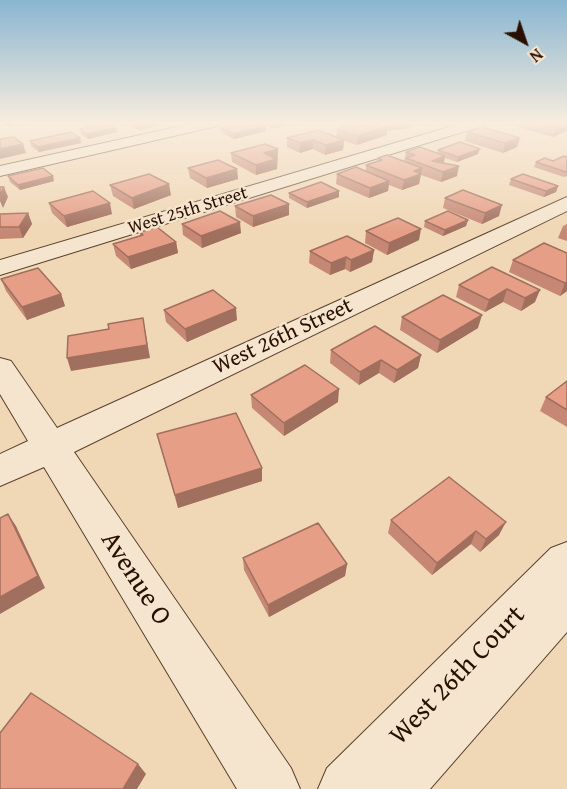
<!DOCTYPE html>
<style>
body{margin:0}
#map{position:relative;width:567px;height:789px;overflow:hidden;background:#f0d7b5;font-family:"Gentium Book Plus",serif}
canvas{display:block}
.north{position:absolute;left:495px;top:12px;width:60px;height:60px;-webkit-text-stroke:4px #f5e5cf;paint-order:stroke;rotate:140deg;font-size:16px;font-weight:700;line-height:24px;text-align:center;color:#290f00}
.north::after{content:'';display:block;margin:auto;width:21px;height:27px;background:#290f00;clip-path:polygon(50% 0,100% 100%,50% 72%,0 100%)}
</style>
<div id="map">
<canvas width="567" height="789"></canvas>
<div class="north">N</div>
</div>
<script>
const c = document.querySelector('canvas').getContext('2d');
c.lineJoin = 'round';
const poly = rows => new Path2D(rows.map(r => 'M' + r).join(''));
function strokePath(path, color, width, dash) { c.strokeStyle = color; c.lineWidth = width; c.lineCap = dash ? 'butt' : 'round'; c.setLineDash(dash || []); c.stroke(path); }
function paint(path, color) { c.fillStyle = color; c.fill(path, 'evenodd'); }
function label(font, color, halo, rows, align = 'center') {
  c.font = font + ' "Gentium Book Plus",serif'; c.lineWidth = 5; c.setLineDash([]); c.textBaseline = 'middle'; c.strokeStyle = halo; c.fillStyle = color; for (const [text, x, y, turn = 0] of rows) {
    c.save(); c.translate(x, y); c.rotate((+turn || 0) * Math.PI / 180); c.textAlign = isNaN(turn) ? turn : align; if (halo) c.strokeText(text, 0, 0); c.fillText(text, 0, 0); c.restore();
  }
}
const minor = poly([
 [199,122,224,122,217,126,0,176,0,166,199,122],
 [466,122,487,122,485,125,0,275,0,260,466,122],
 [567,197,567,211,74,452,291,768,300,789,237,789,44,467,0,486,0,454,28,441,0,394,0,358,11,361,57,428,567,197],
 [567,542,567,632,430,789,318,789,327,768,551,548,567,542]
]);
const wall = poly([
 [1,122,37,122,8,127],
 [122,122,157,122,158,126,138,130],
 [261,122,303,122,274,129,261,123],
 [364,122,432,122,416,126,412,125,411,128,387,131,387,135,357,145,344,141,343,150,325,155,313,149,300,153,287,147,287,138,336,137,337,129,364,126,365,125,363,125],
 [511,122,567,122,553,137,510,125],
 [94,124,116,128,117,132,88,139,81,134,80,129,95,126],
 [221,128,266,131,234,139,222,133],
 [467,132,517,147,503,153,465,141],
 [80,138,81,143,39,152,31,146,30,141],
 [278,149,277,169,256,175,232,162,231,153],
 [438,150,478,154,457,162,445,158,444,163,457,176,441,182,421,175,419,184,402,190,389,185,388,191,369,198,336,184,337,174,366,171,366,165,377,161,378,158,404,162,406,152,437,153],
 [567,157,567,176,564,177,534,167,536,162,553,161],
 [188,168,237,169,238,179,207,188,190,178],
 [8,176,54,181,20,190,10,182],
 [511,179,558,186,556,192,544,197,509,185],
 [110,185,171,195,134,209,113,196],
 [289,193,339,197,307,208,289,198],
 [445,198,499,216,482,224,443,208],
 [49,203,112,214,67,227,52,213],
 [289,204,289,215,253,227,236,217,235,206],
 [28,213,32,224,23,238,0,239,0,214],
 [468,220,466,226,443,236,424,227,425,221],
 [182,224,241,233,202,248,183,235],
 [567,224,567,241,558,238,563,226],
 [366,231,419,240,387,255,365,243],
 [140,232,176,242,178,253,131,269,116,256,113,244,140,236],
 [374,250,372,262,350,272,345,269,330,275,309,263,310,251],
 [567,253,567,291,560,296,509,272,513,260],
 [492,267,535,302,521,311,503,302,485,312,456,297,459,285],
 [1,279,61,294,65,306,27,320,6,291],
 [164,310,237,320,187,342,166,322],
 [402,317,478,328,437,353,400,330],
 [331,350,421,355,418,368,394,383,379,373,359,385,330,363],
 [567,381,567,427,540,411,546,397],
 [251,395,338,402,284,436,252,408],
 [157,434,262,481,178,508],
 [449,477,499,535,480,552,471,544,432,575,388,533,391,520],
 [243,558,347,564,345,576,269,617,244,570]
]);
const shadedWall = poly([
 [6,122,37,122,8,127],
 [137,122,157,122,158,126,138,130],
 [284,122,303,122,274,129,274,124],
 [395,122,412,122,411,128,387,131,387,135,357,145,358,136,386,127,387,123],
 [416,122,432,122,416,126],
 [567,123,567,131,553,137,556,128],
 [266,126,266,131,234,139,234,134],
 [116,128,117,132,88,139,87,134],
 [80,138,81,143,39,152,38,147],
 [520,138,517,147,503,153,505,143],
 [313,140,313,149,300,153,300,143],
 [344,140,343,150,325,155,326,145],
 [23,144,26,153,0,159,0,149],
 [278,149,277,169,256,175,256,165,264,153],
 [480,149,478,154,457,162,458,157],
 [445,156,443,165,432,161],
 [459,166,457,176,441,182,443,172],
 [422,168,419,184,402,190,404,180,414,171],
 [237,169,238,179,207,188,206,178],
 [53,176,54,181,20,190,18,185],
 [389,181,388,191,369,198,370,188],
 [169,184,171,195,134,209,132,198],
 [558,186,556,192,544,197,546,191],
 [4,187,8,197,3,208,0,201,0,195],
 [339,191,339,197,307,208,307,202],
 [110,203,112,214,67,227,64,216],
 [289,204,289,215,253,227,253,216],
 [502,205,499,216,482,224,485,213],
 [28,213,32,224,23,238,19,227],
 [468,220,466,226,443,236,445,230],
 [240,222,241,233,202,248,201,236],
 [421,229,419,240,387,255,389,243],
 [176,242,178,253,131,269,128,257],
 [374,250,372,262,350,272,351,260],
 [346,257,345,269,330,275,331,263],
 [567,282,567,291,560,296,565,283],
 [507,289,503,302,485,312,489,300],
 [540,290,535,302,521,311,525,298],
 [61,294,65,306,27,320,22,307],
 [236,308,237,320,187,342,185,329],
 [482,315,478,328,437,353,440,340],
 [143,318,150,358,71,371,67,358],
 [421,355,418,368,394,383,397,370],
 [381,360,379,373,359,385,360,372],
 [339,389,338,402,284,436,284,423],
 [262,468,262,481,178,508,175,495],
 [8,514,16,526,45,588,0,614,0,597],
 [506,522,499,535,480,552,486,539],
 [476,531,471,544,432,575,437,563],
 [347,564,345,576,269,617,268,605],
 [138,764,146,774,137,789,123,789]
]);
const building = poly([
 [105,122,116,128,87,134,80,129,97,125,94,124,105,122],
 [248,122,256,122,266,126,234,134,221,128,248,122],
 [268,122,284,122,274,124,268,122],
 [375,122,388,126,358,136,337,129,356,123,364,126,375,122],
 [531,122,567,122,567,123,556,128,531,122],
 [482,127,520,138,505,143,467,132,482,127],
 [318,130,344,140,326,145,313,140,300,143,287,138,318,130],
 [71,132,80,138,38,147,30,141,71,132],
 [14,137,23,144,0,149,0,139,14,137],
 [460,142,480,149,458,157,438,150,460,142],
 [265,144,278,149,264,153,276,159,256,165,231,153,265,144],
 [420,147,445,156,432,161,459,166,443,172,406,158,415,155,406,152,420,147],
 [387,155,422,168,414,171,421,174,404,180,366,165,382,160,378,158,387,155],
 [564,156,567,157,567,171,566,172,536,162,545,158,553,161,564,156],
 [218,160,237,169,206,178,188,168,218,160],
 [356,167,389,181,370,188,337,174,356,167],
 [43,168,53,176,18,185,8,176,43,168],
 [149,174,169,184,132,198,110,185,149,174],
 [523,174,558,186,546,191,511,179,523,174],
 [321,182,339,191,307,202,289,193,321,182],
 [0,187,4,187,0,195,0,187],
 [463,190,502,205,485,213,445,198,463,190],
 [93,191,110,203,64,216,49,203,93,191],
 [271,195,289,204,253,216,235,206,271,195],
 [220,211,240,222,201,236,182,224,220,211],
 [448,211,468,220,445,230,425,221,448,211],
 [28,213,19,227,0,227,0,214,28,213],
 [398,218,421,229,389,243,366,231,398,218],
 [157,227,176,242,128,257,113,244,143,235,140,232,157,227],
 [347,236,374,250,351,260,346,257,331,263,310,251,347,236],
 [544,243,567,253,567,282,565,283,513,260,544,243],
 [492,267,540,290,525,298,507,289,489,300,459,285,492,267],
 [38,268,61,294,22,307,1,279,38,268],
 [213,290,236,308,185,329,164,310,213,290],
 [443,295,482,315,440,340,402,317,443,295],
 [143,318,147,345,67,358,68,336,109,329,108,324,143,318],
 [375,326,421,355,397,370,381,360,360,372,331,350,375,326],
 [305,365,339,389,284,423,251,395,305,365],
 [567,381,567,410,546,397,567,381],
 [236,413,262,468,175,495,157,434,236,413],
 [449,477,506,522,486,539,476,531,437,563,391,520,449,477],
 [8,514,38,576,0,597,0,518,8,514],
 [318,523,347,564,268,605,243,558,318,523],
 [31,693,138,764,123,789,0,789,0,733,31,693]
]);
const farStreetnames = [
 ["West 25th Street",188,211,-17]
];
const streetNames = [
 ["West 26th Street",283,337,-25]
];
const nearStreetnames = [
 ["Avenue O",135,579,57],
 ["West 26th Court",458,676,-46]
];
strokePath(minor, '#5b412d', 2);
paint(minor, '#f5e5cf');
paint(wall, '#c68874');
paint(shadedWall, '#a16f5e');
paint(building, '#e69e87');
strokePath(building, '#a16f5e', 1.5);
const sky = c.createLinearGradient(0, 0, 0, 232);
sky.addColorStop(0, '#89b6d1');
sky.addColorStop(0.53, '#f8edde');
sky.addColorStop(1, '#f8edde00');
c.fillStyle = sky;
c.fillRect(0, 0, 567, 232);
label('18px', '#290f00', '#f5e5cf', farStreetnames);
label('22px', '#290f00', '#f5e5cf', streetNames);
label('27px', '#290f00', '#f5e5cf', nearStreetnames);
</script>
